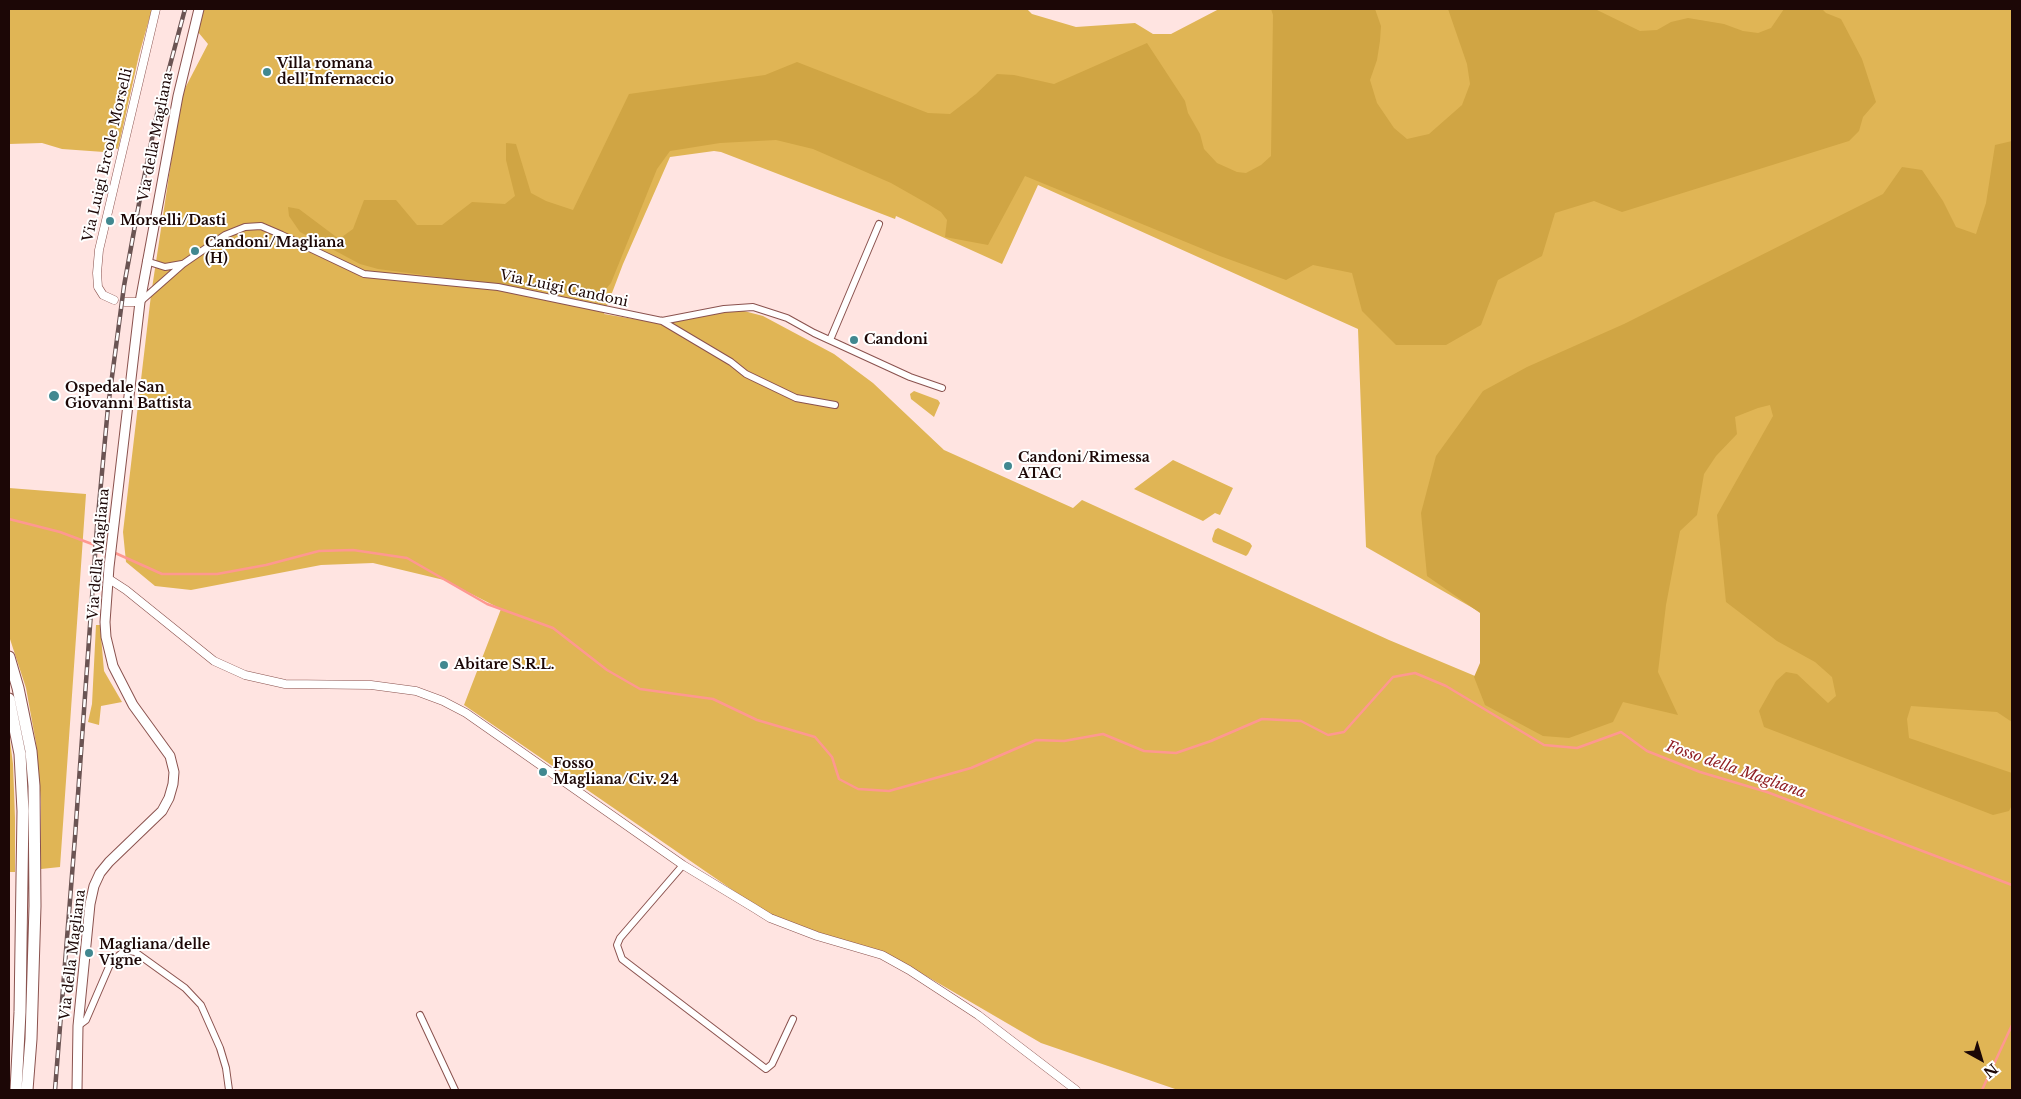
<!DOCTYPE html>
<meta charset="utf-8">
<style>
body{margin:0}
#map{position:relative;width:2021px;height:1099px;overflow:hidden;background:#ffe4e1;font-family:"Libre Baskerville",serif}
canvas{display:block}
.frame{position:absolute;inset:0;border:10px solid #1c0706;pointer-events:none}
.north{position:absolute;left:1956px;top:1034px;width:50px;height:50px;-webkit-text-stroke:4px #fff;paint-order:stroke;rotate:141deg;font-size:14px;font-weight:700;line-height:20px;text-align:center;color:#1c0706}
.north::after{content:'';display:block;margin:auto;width:18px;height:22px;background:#1c0706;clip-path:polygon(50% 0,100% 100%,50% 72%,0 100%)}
</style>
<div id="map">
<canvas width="2021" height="1099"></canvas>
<div class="frame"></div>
<div class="north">N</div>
</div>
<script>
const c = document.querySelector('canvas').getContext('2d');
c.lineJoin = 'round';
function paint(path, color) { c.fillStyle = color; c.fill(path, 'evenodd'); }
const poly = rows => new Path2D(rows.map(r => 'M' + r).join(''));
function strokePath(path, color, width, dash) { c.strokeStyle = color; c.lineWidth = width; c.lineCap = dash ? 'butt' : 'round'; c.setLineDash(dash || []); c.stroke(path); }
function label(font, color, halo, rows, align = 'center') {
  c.font = font + ' "Libre Baskerville",serif'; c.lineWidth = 4; c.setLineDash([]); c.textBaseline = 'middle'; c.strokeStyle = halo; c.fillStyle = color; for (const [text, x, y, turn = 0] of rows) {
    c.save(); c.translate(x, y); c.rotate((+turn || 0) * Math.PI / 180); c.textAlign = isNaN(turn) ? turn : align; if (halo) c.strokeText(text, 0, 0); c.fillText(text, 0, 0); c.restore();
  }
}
const green = poly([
 [9,9,152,9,139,55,118,149,114,148,104,152,62,149,42,143,9,144],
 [204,9,1027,9,1032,14,1076,27,1135,23,1153,34,1171,34,1219,9,2012,9,2012,1090,1178,1090,1041,1043,897,959,781,920,750,902,464,705,501,609,444,580,373,563,321,565,191,590,155,586,126,562,123,532,151,295,181,96,208,44,198,32],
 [714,151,721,152,895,219,896,216,1002,264,1038,185,1358,329,1366,547,1485,615,1487,681,1389,640,1082,500,1073,508,944,450,873,383,834,354,763,316,744,311,732,311,679,321,658,323,604,314,623,264,670,157],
 [914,391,938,400,940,403,934,417,911,399,910,394],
 [1173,460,1233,488,1220,515,1215,513,1203,521,1134,489],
 [9,488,86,494,60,867,41,869,41,802,36,743,26,688,9,636],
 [1218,528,1250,543,1252,546,1248,554,1246,556,1213,542,1212,539,1215,530],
 [96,625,100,625,104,671,122,702,101,706,99,725,88,722,92,704],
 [9,733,13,764,15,818,15,872,9,872]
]);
const forest = poly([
 [1271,9,1375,9,1381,26,1380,41,1377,60,1370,80,1377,103,1394,128,1407,139,1429,134,1462,105,1470,84,1467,64,1448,9,1595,9,1640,31,1657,30,1671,22,1688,18,1724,24,1743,31,1758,33,1771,28,1784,9,1822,9,1826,13,1841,19,1862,59,1876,102,1863,117,1859,131,1849,141,1622,212,1594,201,1555,213,1542,256,1498,280,1481,325,1446,345,1396,345,1362,311,1352,273,1313,265,1286,280,1220,256,1025,176,988,245,945,237,947,220,941,212,928,204,891,183,813,149,776,140,720,143,670,151,657,169,611,283,598,298,378,269,360,264,300,232,289,216,288,207,299,209,339,239,353,229,364,200,396,200,417,225,442,225,472,202,505,204,515,196,506,160,506,143,516,144,531,193,546,201,573,210,629,94,765,75,797,62,928,113,950,114,976,94,997,74,1014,75,1054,84,1147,43,1185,101,1188,113,1200,134,1204,149,1217,163,1237,172,1246,173,1261,165,1271,156,1273,15],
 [2012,141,2012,722,1997,712,1911,706,1907,719,1909,738,2012,773,2012,805,2009,811,1993,815,1764,727,1759,711,1776,681,1786,672,1797,674,1828,703,1836,696,1832,677,1815,662,1777,641,1726,602,1717,515,1773,416,1770,405,1758,408,1735,417,1737,434,1716,456,1704,474,1697,515,1680,531,1666,605,1658,672,1678,715,1623,702,1613,722,1569,738,1543,736,1485,705,1474,677,1480,663,1480,613,1427,576,1421,513,1436,456,1483,391,1527,367,1624,324,1883,194,1902,167,1922,170,1943,201,1956,227,1976,234,1986,203,1995,145]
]);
const stream = poly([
 [9,519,60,532,108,550],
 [113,552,162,574,217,574,266,565,319,551,353,550,407,558,487,604,553,628,607,670,640,689,713,699,757,720,815,737,832,757,839,779,858,789,889,791,971,768,1036,740,1064,741,1103,734,1144,751,1176,753,1211,741,1262,719,1301,721,1328,735,1344,732,1393,677,1415,673,1446,686,1544,745,1577,748,1621,732,1647,751,1700,772,1767,792,2012,885],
 [1982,1090,2012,1025]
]);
const minor = poly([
 [146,261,165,267,182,264],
 [141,301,183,264,225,235,245,227,261,226,282,235,364,274,498,287,662,321,724,309,753,307,787,318,814,333,910,377,942,388],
 [662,321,731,362,746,374,796,398,835,405],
 [830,340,879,224],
 [683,865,620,938,617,945,622,959,766,1069,772,1064,793,1019],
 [420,1015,455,1090],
 [78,1026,86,1020,111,962,123,952,129,951,135,952,185,988,201,1005,220,1048,226,1068,229,1090]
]);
const tertiary = poly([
 [114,300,103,295,98,287,97,273,99,250,156,9],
 [125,302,140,302],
 [109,579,126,590,214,661,245,675,285,684,371,685,416,691,443,701,466,713,683,865,754,908,770,918,817,936,882,955,909,970,978,1015,1076,1090]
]);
const secondary = poly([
 [77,1090,78,1026,90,904,94,886,100,873,109,862,162,811,169,798,173,784,174,772,170,756,133,705,113,666,106,637,105,622,109,567,140,302,178,96,199,9]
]);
const motorway = poly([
 [9,657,18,688,31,751,34,786,35,906,31,1039,27,1090],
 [9,699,20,754,23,811,20,1012,16,1090]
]);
const rail = poly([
 [55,1090,75,837,97,527,108,407,124,286,140,198,157,114,185,9]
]);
const markers = [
 [267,72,5,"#418890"],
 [110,221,5,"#418890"],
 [195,251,5,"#418890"],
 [854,340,5,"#418890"],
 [54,396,6,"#418890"],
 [1008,466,5,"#418890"],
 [444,665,5,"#418890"],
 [543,772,5,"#418890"],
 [89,953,5,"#418890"]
];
const poiNames = [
 ["Villa romana",277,64],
 ["dell’Infernaccio",277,80],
 ["Morselli/Dasti",120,221],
 ["Candoni/Magliana",205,243],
 ["(H)",205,259],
 ["Candoni",864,340],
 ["Ospedale San",65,388],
 ["Giovanni Battista",65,404],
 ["Candoni/Rimessa",1018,458],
 ["ATAC",1018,474],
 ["Abitare S.R.L.",454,665],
 ["Fosso",553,764],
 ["Magliana/Civ. 24",553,780],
 ["Magliana/delle",99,945],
 ["Vigne",99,961]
];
const streetNames = [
 ["Via della Magliana",156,137,-79],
 ["Via Luigi Ercole Morselli",108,155,-77],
 ["Via Luigi Candoni",564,289,12],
 ["Via della Magliana",99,554,-85],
 ["Via della Magliana",73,955,-83]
];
const waterNames = [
 ["Fosso della Magliana",1736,770,19]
];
paint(green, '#e0b555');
paint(forest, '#d0a544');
strokePath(stream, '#fe9890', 2.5);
strokePath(minor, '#8a524e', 8);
strokePath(tertiary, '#8a524e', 9);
strokePath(secondary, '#8a524e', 11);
strokePath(motorway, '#8a524e', 13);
strokePath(minor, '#fff', 6);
strokePath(tertiary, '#fff', 8);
strokePath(secondary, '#fff', 9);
strokePath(motorway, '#fff', 11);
strokePath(rail, '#6b5453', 4.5);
strokePath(rail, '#fff', 2.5, [8]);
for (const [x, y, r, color] of markers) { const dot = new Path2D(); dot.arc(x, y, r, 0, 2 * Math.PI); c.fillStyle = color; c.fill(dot); strokePath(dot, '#fff', 2); }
label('bold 14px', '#1c0706', '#fff', poiNames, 'left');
label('14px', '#1c0706', '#fff', streetNames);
label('italic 15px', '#912024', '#fff', waterNames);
</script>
